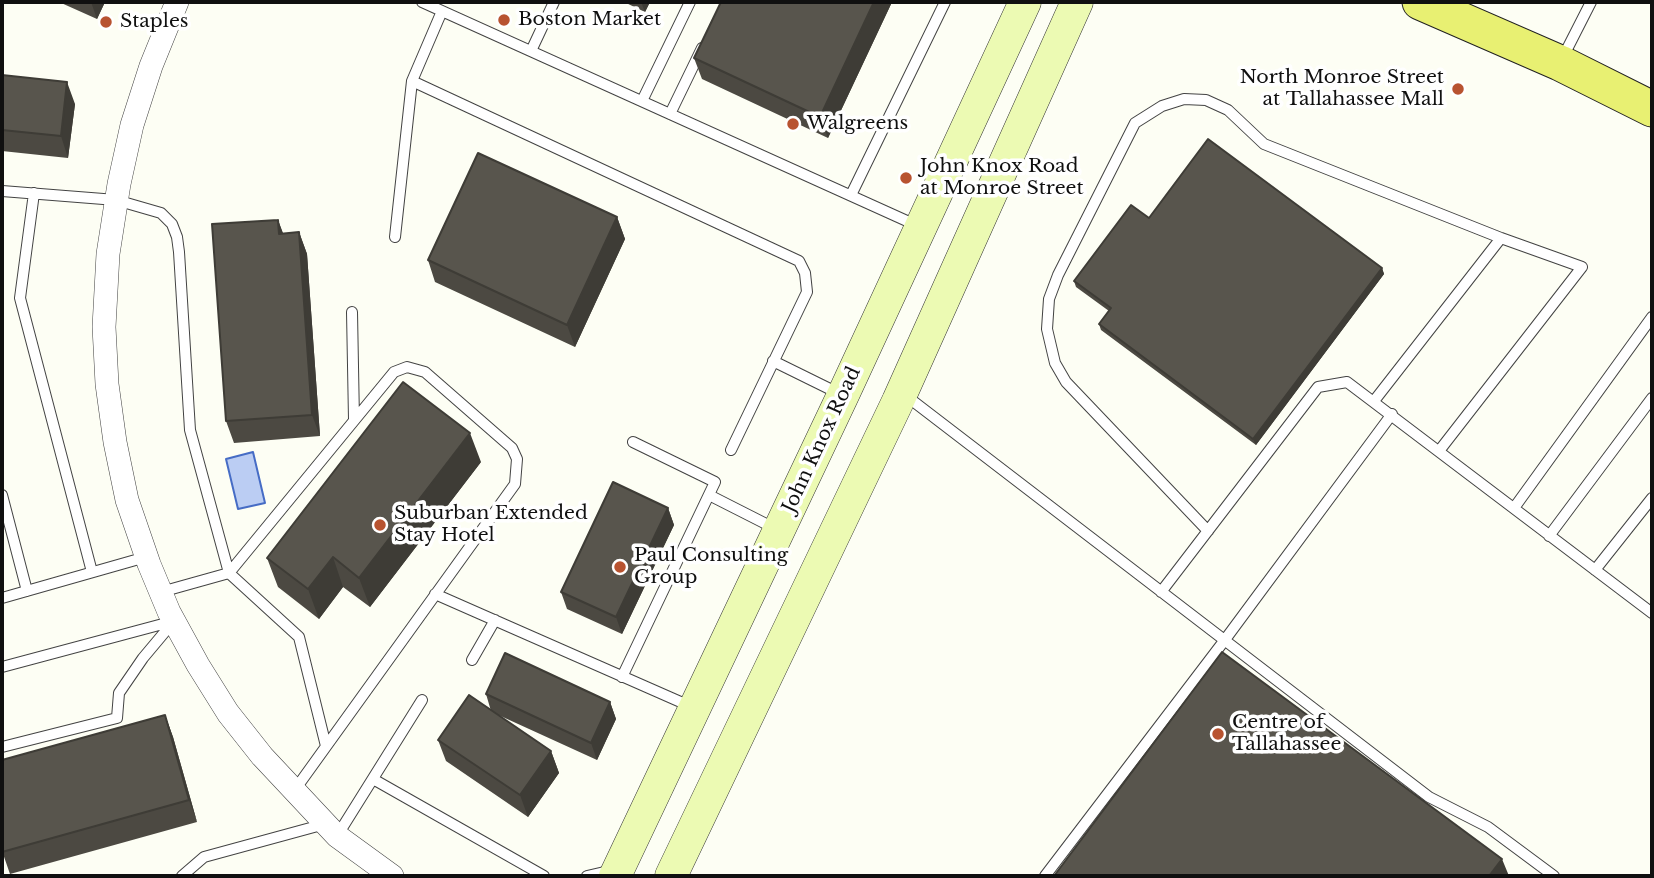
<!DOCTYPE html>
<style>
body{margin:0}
#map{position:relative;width:1654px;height:878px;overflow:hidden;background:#fdfef4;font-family:"Libre Baskerville",serif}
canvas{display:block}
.frame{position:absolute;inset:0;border:4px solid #101010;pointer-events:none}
</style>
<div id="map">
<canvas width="1654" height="878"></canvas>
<div class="frame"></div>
</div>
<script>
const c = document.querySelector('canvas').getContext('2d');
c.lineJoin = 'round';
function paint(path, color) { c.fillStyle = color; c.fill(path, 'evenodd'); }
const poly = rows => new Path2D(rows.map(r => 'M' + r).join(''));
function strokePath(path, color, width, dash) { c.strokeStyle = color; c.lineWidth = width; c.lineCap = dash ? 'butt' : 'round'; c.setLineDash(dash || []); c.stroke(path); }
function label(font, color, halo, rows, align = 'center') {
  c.font = font + ' "Libre Baskerville",serif'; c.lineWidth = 7; c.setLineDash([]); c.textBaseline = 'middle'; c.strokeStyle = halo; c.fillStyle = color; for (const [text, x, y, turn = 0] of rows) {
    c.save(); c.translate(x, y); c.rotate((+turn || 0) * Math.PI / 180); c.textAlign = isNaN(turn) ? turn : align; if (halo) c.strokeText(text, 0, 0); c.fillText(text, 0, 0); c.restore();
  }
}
const water = poly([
 [253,452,265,503,238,509,226,459,253,452]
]);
const lane = poly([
 [422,2,918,226],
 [531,51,554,2],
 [1562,59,1591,2],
 [412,81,799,261,805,273,807,292,731,450],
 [642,101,690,2],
 [670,114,702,48],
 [2,191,116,200,161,213,172,224,177,237,179,252,190,430,229,573,299,637,326,746],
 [34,193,20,298,92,572],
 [851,195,945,2],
 [395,237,412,81,442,11],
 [352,312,354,420],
 [773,361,840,394],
 [905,395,1429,797,1488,827,1554,876],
 [1374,401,1501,238],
 [2,495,27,591],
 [709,495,776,529],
 [1514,508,1652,317],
 [1208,531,1066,382,1055,363,1047,329,1049,299,1058,275,1135,123,1162,106,1184,99,1206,100,1228,110,1264,144,1501,238,1582,267,1439,451],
 [1549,536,1652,398],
 [1595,570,1652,498],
 [161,592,229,573,394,372,407,367,425,372,512,448,517,459,515,484,294,791],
 [1161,592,1318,387,1347,382,1652,613],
 [435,594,692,707],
 [2,598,146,557],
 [472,660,495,620],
 [2,667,174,621,143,658,119,693,117,718,2,747],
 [622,677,715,482,633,442],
 [373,779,544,876],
 [337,836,422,700],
 [182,876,204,857,325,824],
 [587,876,613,870],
 [1045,876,1224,641,1392,414]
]);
const street = poly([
 [177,2,151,66,132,125,119,184,108,254,104,327,107,384,115,442,127,500,149,564,169,612,198,665,228,713,262,756,337,836,392,876]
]);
const secondary = poly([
 [615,876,843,395,1025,2],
 [671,876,898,401,1077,2]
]);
const primary = poly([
 [1420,2,1560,63,1652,109]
]);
const wall = poly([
 [59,2,105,2,97,19],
 [624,2,650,2,645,12],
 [892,2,828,138,702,79,694,58],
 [2,75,75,104,68,158,2,151],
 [617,217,625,239,575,347,435,282,428,260],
 [1149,218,1382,268,1384,274,1256,445,1101,330,1099,324,1109,311,1076,287,1074,281],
 [278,220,283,234,299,232,307,254,320,436,234,443,226,421],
 [481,462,370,607,343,587,319,619,278,587,267,558],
 [668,508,674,525,622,634,567,609,561,592],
 [486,694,610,702,616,719,597,760,494,713,551,751,559,773,528,817,446,761,438,740,491,711],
 [165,715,173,737,197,822,10,874,2,851]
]);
const shadedWall = poly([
 [91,2,105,2,97,19],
 [641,2,650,2,645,12],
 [874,2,892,2,828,138,820,117],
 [67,82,75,104,68,158,61,136],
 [617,217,625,239,575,347,567,325],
 [278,220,286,241,279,234],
 [299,232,307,254,320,436,312,415],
 [1382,268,1384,274,1256,445,1253,439],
 [470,433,481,462,370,607,359,578],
 [668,508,674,525,622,634,616,617],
 [333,557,343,587,319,619,308,589],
 [610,702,616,719,597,760,591,743],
 [165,715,173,737,197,822,189,800],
 [551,751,559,773,528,817,520,795],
 [1502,859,1509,876,1489,876]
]);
const building = poly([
 [721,2,874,2,820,117,694,58,721,2],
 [2,75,67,82,61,136,2,130,2,75],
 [1208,139,1382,268,1253,439,1099,324,1111,308,1074,281,1131,205,1149,218,1208,139],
 [478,153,617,217,567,325,428,260,478,153],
 [278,220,279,234,299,232,312,415,226,421,212,224,278,220],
 [403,382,470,433,359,578,333,557,308,589,267,558,403,382],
 [613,482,668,508,616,617,561,592,613,482],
 [1222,652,1502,859,1489,876,1054,876,1222,652],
 [505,653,610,702,591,743,486,694,505,653],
 [469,695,551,751,520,795,438,740,469,695],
 [165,715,189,800,2,852,2,760,165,715]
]);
const markers = [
 [504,20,7,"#b85330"],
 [106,22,7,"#b85330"],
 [1458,89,7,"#b85330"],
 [793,124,7,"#b85330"],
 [906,178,7,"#b85330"],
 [380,525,7,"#b85330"],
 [620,567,7,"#b85330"],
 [1218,734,7,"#b85330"]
];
const poiNames = [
 ["Boston Market",518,20],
 ["Staples",120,22],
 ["North Monroe Street",1444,78,"right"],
 ["at Tallahassee Mall",1444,100,"right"],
 ["Walgreens",807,124],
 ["John Knox Road",920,167],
 ["at Monroe Street",920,189],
 ["Suburban Extended",394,514],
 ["Stay Hotel",394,536],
 ["Paul Consulting",634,556],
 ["Group",634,578],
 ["Centre of",1232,723],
 ["Tallahassee",1232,745]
];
const streetNames = [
 ["John Knox Road",822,440,-65]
];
paint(water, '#bbcdf3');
strokePath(water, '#466cc5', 2);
strokePath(lane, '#434343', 12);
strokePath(street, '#434343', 24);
strokePath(secondary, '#323232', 33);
strokePath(primary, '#212121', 37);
strokePath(lane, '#fff', 10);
strokePath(street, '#fff', 23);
strokePath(secondary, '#ecfab3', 32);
strokePath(primary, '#e8f072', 35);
paint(wall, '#4c4942');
paint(shadedWall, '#3e3c36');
paint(building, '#58554d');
strokePath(building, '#3e3c36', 2);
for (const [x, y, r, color] of markers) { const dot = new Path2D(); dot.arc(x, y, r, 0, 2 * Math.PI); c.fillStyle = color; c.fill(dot); strokePath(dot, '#fff', 2.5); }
label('19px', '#101010', '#fff', poiNames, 'left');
label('19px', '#101010', '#fff', streetNames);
</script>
